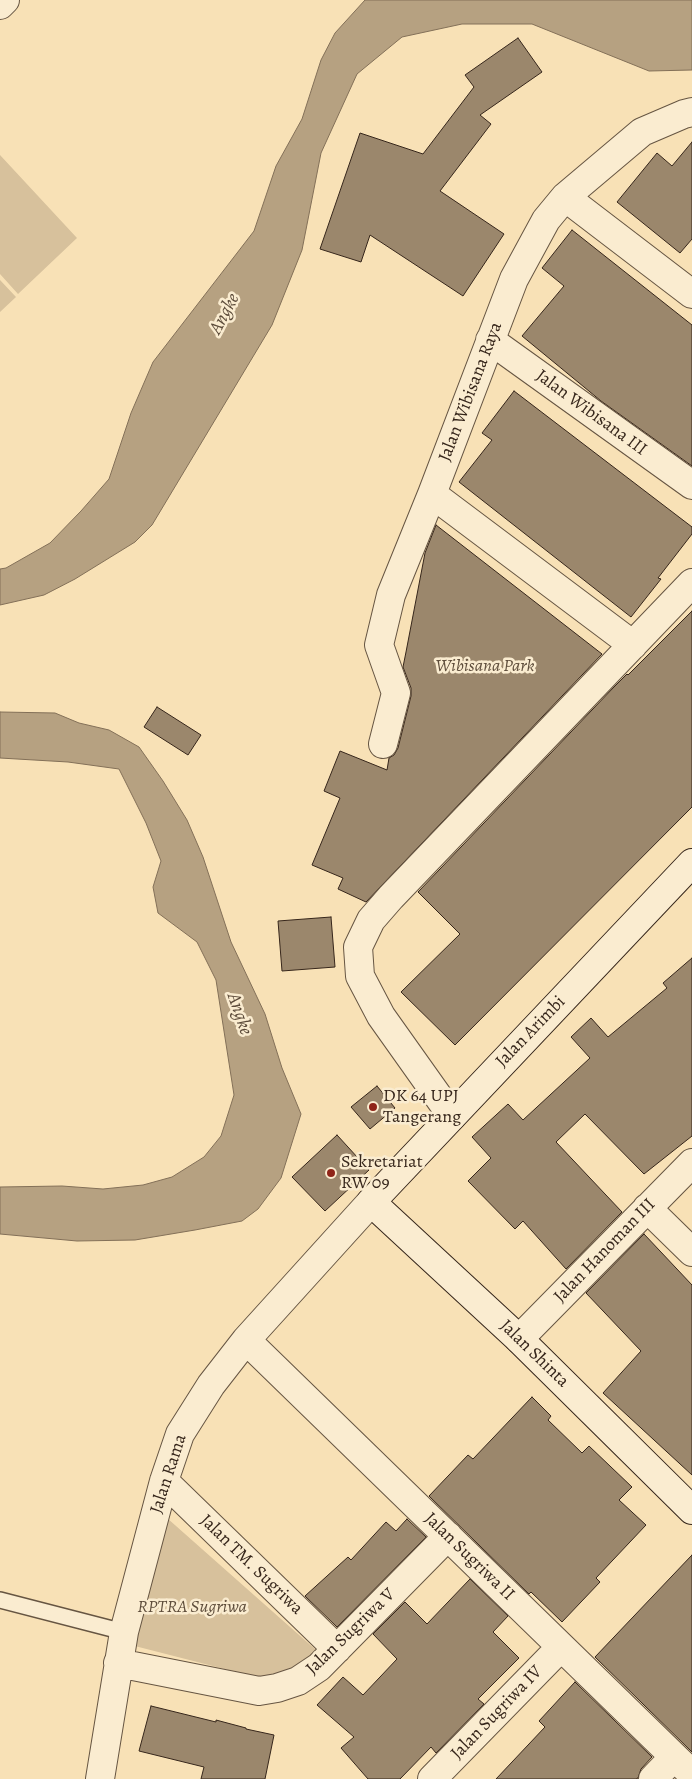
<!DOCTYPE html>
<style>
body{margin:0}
canvas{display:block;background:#f8e1b6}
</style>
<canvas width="692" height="1779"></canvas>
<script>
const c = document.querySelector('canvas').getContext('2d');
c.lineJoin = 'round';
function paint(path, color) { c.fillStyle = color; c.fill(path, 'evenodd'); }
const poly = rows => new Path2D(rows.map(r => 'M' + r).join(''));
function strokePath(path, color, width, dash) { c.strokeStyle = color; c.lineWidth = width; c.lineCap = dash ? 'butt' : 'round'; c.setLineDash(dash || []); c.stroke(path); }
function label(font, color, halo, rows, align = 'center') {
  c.font = font + ' Alegreya,serif'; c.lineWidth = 5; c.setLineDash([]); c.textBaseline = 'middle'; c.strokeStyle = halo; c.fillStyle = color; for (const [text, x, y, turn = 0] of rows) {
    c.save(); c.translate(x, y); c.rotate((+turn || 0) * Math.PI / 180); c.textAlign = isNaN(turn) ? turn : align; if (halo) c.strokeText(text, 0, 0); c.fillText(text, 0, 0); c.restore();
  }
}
const green = poly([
 [0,155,77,238,18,294,0,274],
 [0,280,16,297,0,312],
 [167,1518,316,1650,287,1685,127,1644]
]);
const water = poly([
 [365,0,692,0,692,70,649,71,532,24,462,24,402,37,357,74,321,153,302,250,272,325,152,525,135,542,75,579,44,595,0,605,0,569,6,568,50,543,81,511,109,479,131,413,153,362,254,231,276,166,302,119,321,60,335,33,365,0],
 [0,712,55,713,79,723,109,730,139,747,163,781,187,820,203,857,231,942,265,1014,282,1068,301,1114,281,1178,258,1209,242,1221,195,1230,135,1240,77,1241,0,1234,0,1187,62,1186,103,1189,143,1185,172,1177,204,1157,221,1136,234,1095,216,980,197,942,158,913,153,887,161,861,146,823,119,769,68,762,0,758,0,712]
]);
const building = poly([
 [518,38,542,72,480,115,491,124,440,191,504,234,463,296,370,235,361,262,320,249,360,133,423,154,474,87,465,75,518,38],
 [692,142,692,239,680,253,617,202,657,153,672,166,692,142],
 [572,230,692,325,692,466,601,401,522,336,564,286,542,268,572,230],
 [514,391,692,527,692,534,658,578,661,579,631,617,459,482,492,440,482,433,514,391],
 [436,525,602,654,366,902,338,889,343,878,312,865,340,798,324,791,340,751,387,770,389,758,394,755,398,748,411,696,411,688,403,667,406,652,425,553,436,525],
 [692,611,692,807,455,1045,401,992,460,934,418,892,614,687,627,674,628,675,692,611],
 [157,707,201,735,188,755,144,727,157,707],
 [331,917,335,967,282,971,278,921,331,917],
 [692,958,692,1136,644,1174,585,1114,556,1142,622,1212,566,1269,523,1221,515,1229,468,1181,491,1158,472,1137,508,1104,523,1120,590,1058,571,1037,591,1018,608,1037,667,988,663,983,692,958],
 [377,1086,395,1108,370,1129,351,1107,377,1086],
 [337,1135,369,1170,325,1211,292,1177,337,1135],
 [644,1234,692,1285,692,1475,603,1393,641,1351,586,1293,644,1234],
 [532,1397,551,1416,548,1420,582,1453,589,1446,632,1487,619,1500,646,1525,596,1578,600,1582,562,1622,531,1592,529,1594,429,1496,468,1455,473,1459,532,1397],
 [407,1519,426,1537,337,1627,305,1596,348,1557,351,1560,386,1522,396,1531,407,1519],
 [692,1555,692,1752,595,1657,692,1555],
 [470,1579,508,1616,493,1632,519,1658,478,1699,484,1704,436,1753,431,1747,400,1779,368,1779,341,1748,354,1737,317,1705,343,1677,363,1695,397,1659,373,1634,405,1602,427,1624,470,1579],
 [575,1682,652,1757,641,1769,638,1778,636,1779,496,1779,545,1727,539,1721,575,1682],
 [151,1706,216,1722,216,1720,246,1728,246,1729,274,1735,265,1779,201,1779,204,1767,139,1751,151,1706]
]);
const lane = poly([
 [0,1600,124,1632]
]);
const street = poly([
 [0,5,5,0],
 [565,197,692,294],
 [490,340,692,485],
 [432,494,633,645],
 [383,744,396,693,379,645,391,595,432,494,514,279,546,220,565,197,642,132,684,114,692,112],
 [452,1116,381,1016,360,976,358,947,371,920,391,897,692,583],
 [647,1208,692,1252],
 [519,1339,692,1163],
 [246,1340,692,1774],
 [164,1481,337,1649],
 [118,1663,259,1691,277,1688,298,1681,319,1667,448,1536],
 [100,1779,124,1632,164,1481,180,1434,211,1385,246,1340,371,1202],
 [432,1779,561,1647],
 [653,1779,674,1757]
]);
const secondary = poly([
 [692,863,371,1202,519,1339,692,1510]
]);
const markers = [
 [373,1107,5,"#8f2418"],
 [331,1173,5,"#8f2418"]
];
const streetNames = [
 ["Jalan Wibisana Raya",471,392,-69],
 ["Jalan Wibisana III",591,413,36],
 ["Jalan Arimbi",531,1032,-46],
 ["Jalan Hanoman III",605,1251,-46],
 ["Jalan Shinta",534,1354,44],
 ["Jalan Rama",169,1474,-72],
 ["Jalan Sugriwa II",469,1557,44],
 ["Jalan TM. Sugriwa",251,1565,44],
 ["Jalan Sugriwa V",351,1632,-44],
 ["Jalan Sugriwa IV",497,1713,-46]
];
const parkNames = [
 ["Wibisana Park",485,667],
 ["RPTRA Sugriwa",192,1608]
];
const poiNames = [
 ["DK 64 UPJ",383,1097],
 ["Tangerang",383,1118],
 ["Sekretariat",341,1163],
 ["RW 09",341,1184]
];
const waterNames = [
 ["Angke",225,314,-62],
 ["Angke",239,1014,71]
];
paint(green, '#d7c19c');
paint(water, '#b6a181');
strokePath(water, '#837058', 1);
paint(building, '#9b876c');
strokePath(building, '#36261b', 1);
strokePath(lane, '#665542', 18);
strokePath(street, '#665542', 30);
strokePath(secondary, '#36261b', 30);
strokePath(lane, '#faecd0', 15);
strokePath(street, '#faecd0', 28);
strokePath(secondary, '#faecd0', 28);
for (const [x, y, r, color] of markers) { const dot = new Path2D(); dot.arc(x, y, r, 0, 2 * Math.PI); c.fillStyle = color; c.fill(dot); strokePath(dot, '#faecd0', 2); }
label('18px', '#36261b', '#faecd0', streetNames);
label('italic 18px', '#5e4d3b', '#faecd0', parkNames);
label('18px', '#36261b', '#faecd0', poiNames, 'left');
label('italic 19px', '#5c4b3a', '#faecd0', waterNames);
</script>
